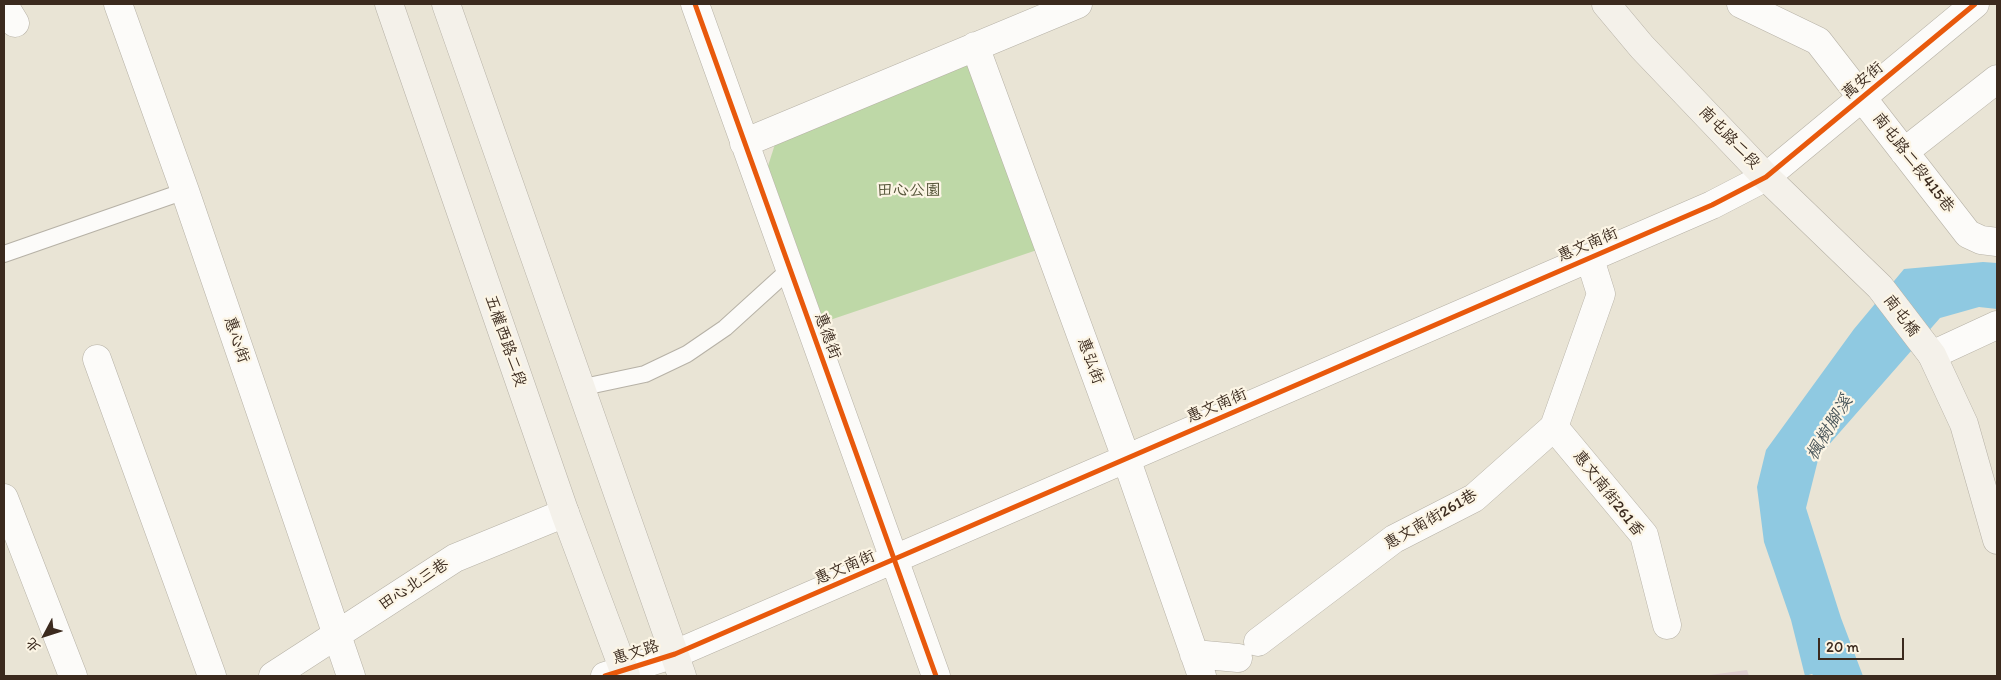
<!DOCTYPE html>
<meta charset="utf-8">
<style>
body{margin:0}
#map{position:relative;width:2001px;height:680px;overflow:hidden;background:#e9e4d5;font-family:Itim,"LXGW WenKai TC",sans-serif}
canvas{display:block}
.frame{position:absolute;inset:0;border:5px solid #3b2a1e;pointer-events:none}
.north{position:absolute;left:20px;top:610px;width:50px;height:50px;-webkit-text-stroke:4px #fcf5e5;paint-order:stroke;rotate:230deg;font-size:14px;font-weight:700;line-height:20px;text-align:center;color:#3b2a1e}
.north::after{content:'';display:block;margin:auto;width:18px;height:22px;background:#3b2a1e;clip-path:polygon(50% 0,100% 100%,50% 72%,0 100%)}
.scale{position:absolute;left:1818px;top:638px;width:86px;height:22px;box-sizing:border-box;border:2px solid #3b2a1e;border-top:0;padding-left:6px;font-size:15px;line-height:18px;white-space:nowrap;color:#3b2a1e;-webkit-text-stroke:4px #fcf5e5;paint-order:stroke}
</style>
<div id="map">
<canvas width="2001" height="680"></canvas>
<div class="frame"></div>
<div class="north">北</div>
<div class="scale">20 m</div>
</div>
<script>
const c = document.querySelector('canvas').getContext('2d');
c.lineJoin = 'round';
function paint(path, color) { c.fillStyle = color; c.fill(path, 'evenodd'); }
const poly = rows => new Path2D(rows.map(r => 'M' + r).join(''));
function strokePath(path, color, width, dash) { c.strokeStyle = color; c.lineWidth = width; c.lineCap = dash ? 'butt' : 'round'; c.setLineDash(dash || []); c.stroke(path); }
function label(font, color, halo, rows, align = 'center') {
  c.font = font + ' Itim,"LXGW WenKai TC",sans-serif'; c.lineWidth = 4.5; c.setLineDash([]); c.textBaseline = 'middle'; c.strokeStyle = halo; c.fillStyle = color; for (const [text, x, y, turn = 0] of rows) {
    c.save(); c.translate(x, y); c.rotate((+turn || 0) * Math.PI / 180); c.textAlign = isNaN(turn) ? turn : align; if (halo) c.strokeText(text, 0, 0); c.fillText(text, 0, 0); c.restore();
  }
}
const green = poly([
 [970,62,1040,249,824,322,768,166,776,141]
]);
const water = poly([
 [1983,262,1997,263,1997,309,1979,307,1940,318,1819,456,1806,508,1841,618,1863,676,1814,676,1812,674,1805,676,1791,620,1764,542,1757,487,1766,450,1854,329,1904,269]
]);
const building = poly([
 [1747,670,1749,676,1710,676,1710,675]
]);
const lane = poly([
 [4,254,185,191],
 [579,388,645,374,687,354,725,328,790,269]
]);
const street = poly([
 [118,4,185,191,351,676],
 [695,4,936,676],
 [1741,4,1818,41,1968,234,1981,240,1997,242],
 [4,5,15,23],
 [975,46,1126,458,1202,676],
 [744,143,1078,4],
 [1904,152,1997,79],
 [1932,355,1997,325],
 [97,359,212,676],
 [1554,427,1644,535,1667,625],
 [4,498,73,676],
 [1258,642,1394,539,1474,498,1554,427,1601,294,1590,259],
 [1194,654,1238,658],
 [273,676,455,558,565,513],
 [605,676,675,654,1712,205,1766,177,1975,4]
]);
const secondary = poly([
 [389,4,565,513,626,676],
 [446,4,682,676],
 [1606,4,1642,47,1766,177,1880,287,1932,355,1964,424,1997,540]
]);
const cycleway = poly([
 [695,4,936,676],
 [605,676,675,654,1712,205,1766,177,1975,4]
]);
const streetNames = [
 ["萬安街",1863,81,-40],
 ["南屯路二段",1729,138,46],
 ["南屯路二段415巷",1913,163,52],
 ["惠文南街",1588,245,-23],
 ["南屯橋",1901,316,53],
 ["惠德街",827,336,70],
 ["惠心街",236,340,71],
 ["五權西路二段",505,341,71],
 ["惠弘街",1090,361,70],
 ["惠文南街",1217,406,-23],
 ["惠文南街261香",1608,494,52],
 ["惠文南街261巷",1431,520,-30],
 ["惠文南街",845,568,-23],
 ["田心北三巷",414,585,-33],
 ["惠文路",636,653,-17]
];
const parkNames = [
 ["田心公園",909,191]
];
const waterNames = [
 ["楓樹腳溪",1830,428,-59]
];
paint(green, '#bed8a7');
paint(water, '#8fc9e1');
paint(building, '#e0d0d1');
strokePath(lane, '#b6b1a6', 18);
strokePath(street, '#b6b1a6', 29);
strokePath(secondary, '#b6b1a6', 29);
strokePath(lane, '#fcfbf9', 16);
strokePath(street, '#fcfbf9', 28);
strokePath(secondary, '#f4f1ea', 28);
strokePath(cycleway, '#e8590c', 5);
label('16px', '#3b2a1e', '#fcf5e5', streetNames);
label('16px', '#535337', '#fcf5e5', parkNames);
label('italic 18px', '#49565a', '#fcf5e5', waterNames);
</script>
